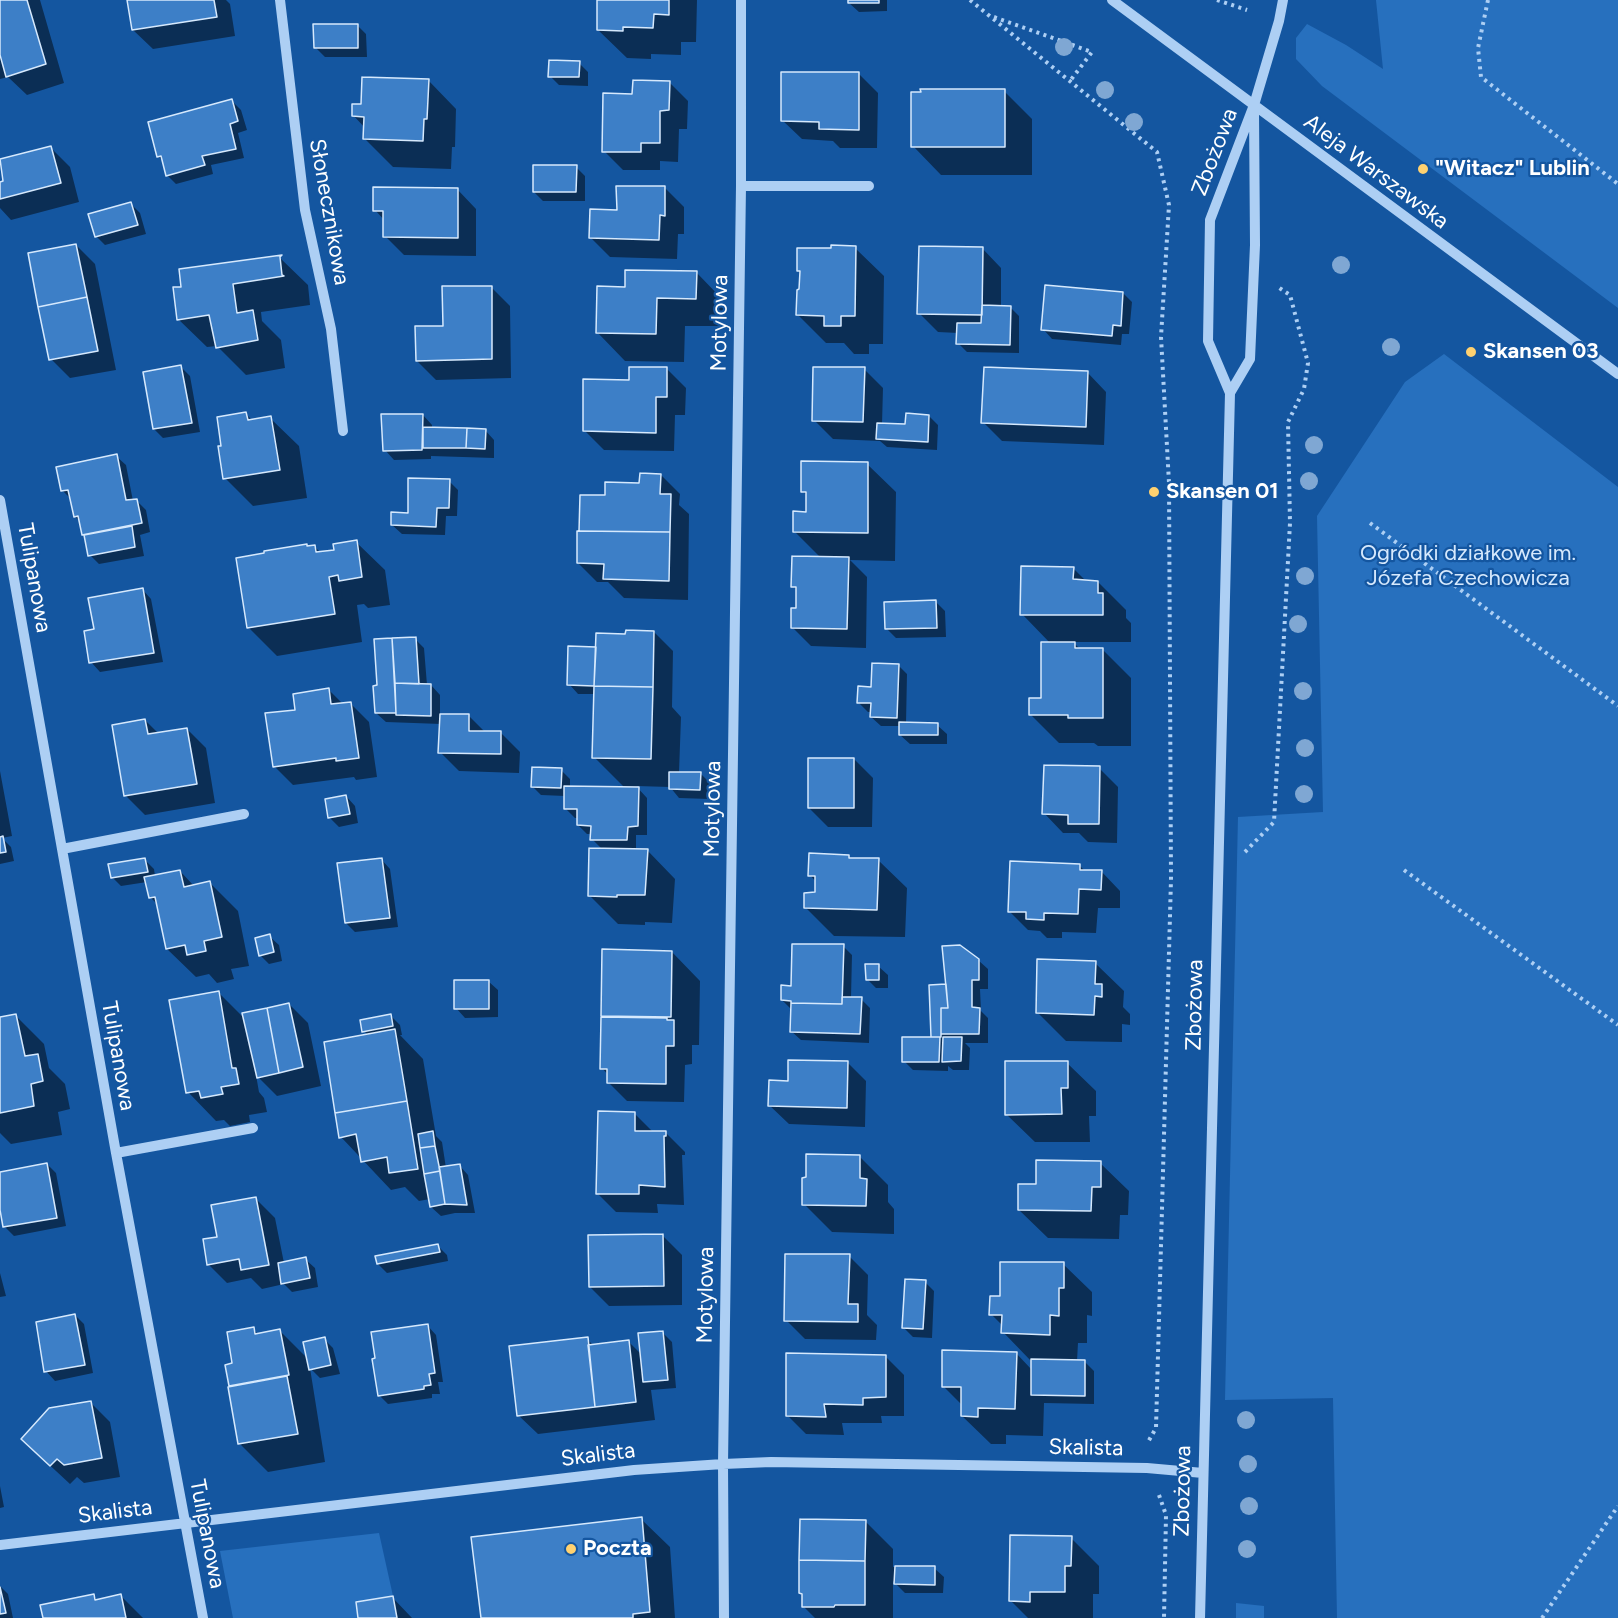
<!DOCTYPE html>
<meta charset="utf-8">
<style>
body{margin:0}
canvas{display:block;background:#1456a0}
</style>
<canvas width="1618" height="1618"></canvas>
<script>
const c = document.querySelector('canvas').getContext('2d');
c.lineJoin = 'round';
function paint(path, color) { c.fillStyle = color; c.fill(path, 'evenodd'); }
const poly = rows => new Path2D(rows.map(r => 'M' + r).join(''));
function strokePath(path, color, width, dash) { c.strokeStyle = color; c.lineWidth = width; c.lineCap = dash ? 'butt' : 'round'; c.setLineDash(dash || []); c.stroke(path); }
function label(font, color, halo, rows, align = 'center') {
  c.font = font + ' Figtree,sans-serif'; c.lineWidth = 4.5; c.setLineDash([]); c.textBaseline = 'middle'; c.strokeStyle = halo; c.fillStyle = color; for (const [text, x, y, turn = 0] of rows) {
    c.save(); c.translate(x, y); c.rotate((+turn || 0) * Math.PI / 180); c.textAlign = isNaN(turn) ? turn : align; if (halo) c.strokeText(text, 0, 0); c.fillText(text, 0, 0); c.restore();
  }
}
const green = poly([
 [1376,0,1618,0,1618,308,1322,86,1296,59,1296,38,1307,24,1346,45,1383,69],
 [1444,354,1618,487,1618,1618,1337,1618,1333,1398,1225,1400,1238,817,1323,812,1317,516,1405,382],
 [379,1533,393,1596,356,1602,358,1618,233,1618,220,1551],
 [1236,1603,1264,1606,1264,1618,1236,1618]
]);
const shadow = poly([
 [0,0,40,0,64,83,27,95,8,77,0,79],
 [129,0,226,0,230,4,235,36,153,49,133,30],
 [599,0,697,0,696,42,681,42,681,55,651,54,651,59,627,58,598,30],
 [849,0,887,0,887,11,859,12,849,3],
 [357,25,366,34,367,57,325,57,316,48],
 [579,63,588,72,588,86,559,85,550,76],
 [859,74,878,93,877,148,840,148,833,141,802,139,782,120],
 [428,80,456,109,455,147,452,147,451,169,393,167,365,139,365,128,353,115,362,106],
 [669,82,688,101,687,129,679,129,678,162,660,161,660,170,623,170,604,151,634,96],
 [1004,91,1032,119,1032,175,941,175,913,146],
 [232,101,241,110,247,130,238,133,244,158,211,165,213,174,176,184,167,175,163,161,158,156],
 [51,148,70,167,79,202,11,220,0,208,0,183,5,182,0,161],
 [576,167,585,176,585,201,543,201,534,192],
 [665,188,684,207,684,234,678,234,677,259,610,257,591,238,618,211],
 [457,189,476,209,476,256,404,255,385,236,385,221,375,210],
 [131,204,140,213,146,234,105,245,96,236],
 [76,245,95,264,116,370,70,378,51,359],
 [855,248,884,276,883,344,869,344,869,354,854,354,844,343,826,343,798,315,801,274,798,271],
 [982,248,1001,268,1001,307,1010,307,1019,316,1019,353,967,352,958,343,958,333,938,332,919,313],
 [279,257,308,285,310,305,261,312,262,321,281,340,285,368,246,375,217,346,207,347,178,319,183,288],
 [696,272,724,301,724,326,685,326,684,362,625,361,597,332,627,288],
 [491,287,510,306,511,378,436,380,417,361,444,327],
 [1123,293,1132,302,1129,334,1122,334,1121,345,1052,339,1043,329],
 [181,367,190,376,200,432,163,438,154,429],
 [667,369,686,388,685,415,675,415,674,451,604,450,585,431,630,382],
 [864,369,883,388,882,425,907,426,929,416,938,425,937,450,887,447,880,441,833,439,814,420],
 [1087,372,1106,392,1104,445,1002,441,983,422],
 [246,414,253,421,270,418,299,446,307,498,253,506,225,478],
 [423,415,432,425,432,429,485,430,494,440,494,458,431,456,431,459,394,460,385,450],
 [116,456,126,465,133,501,136,500,146,510,150,532,140,535,144,556,99,564,90,555,86,536,81,522,75,517,72,500,62,490],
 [867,464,896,492,895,561,850,560,867,577,866,648,811,646,792,627,798,610,798,591,793,586,821,558,794,531,807,514,808,496,802,491],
 [661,475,680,494,679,505,689,514,688,600,624,598,608,582,597,582,578,563,581,497,607,497],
 [449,481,458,490,457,516,446,516,445,535,402,534,392,525,409,515],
 [356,542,385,570,390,605,368,608,364,604,357,605,362,642,277,656,248,627,308,548,314,546,321,553,335,551],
 [1073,568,1086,581,1098,582,1126,610,1126,618,1131,623,1131,642,1073,642,1080,649,1102,649,1131,678,1131,746,1098,746,1094,743,1059,743,1030,714,1042,700,1051,644,1022,614],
 [142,589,151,599,163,662,100,672,91,662,95,631],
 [936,602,945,611,946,637,896,638,887,629],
 [654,632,673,651,672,707,681,717,679,773,700,773,709,782,709,799,679,798,670,787,636,786,647,798,647,835,636,835,636,850,647,850,675,879,672,923,645,922,645,925,618,924,590,896,602,849,592,839,592,834,587,834,578,825,578,818,575,818,565,808,565,796,541,795,532,786,561,770,570,779,570,788,625,788,594,757,595,694,578,694,569,684,597,648,627,636],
 [415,639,424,648,427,685,431,685,440,695,440,716,469,716,485,732,501,733,520,752,519,773,459,771,440,752,441,724,386,722,376,713,379,686,376,641],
 [898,665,907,674,906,724,937,725,947,734,947,744,910,744,900,735,900,726,881,726,871,717,872,712,868,712,859,703],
 [329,690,343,704,350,703,369,722,377,777,356,780,354,777,293,785,274,766,297,711],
 [145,720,159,734,187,729,206,748,215,803,145,815,126,796,114,726],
 [854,759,873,778,872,827,828,827,809,808],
 [1099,768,1118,787,1117,843,1088,842,1079,833,1063,833,1044,813],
 [0,771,12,836,2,838,11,847,14,861,0,864],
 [346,796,355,806,358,823,339,827,330,818],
 [848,856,852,860,878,860,907,888,905,937,834,936,805,907,816,894,816,882,810,875],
 [381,859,390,869,398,927,355,932,346,923],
 [145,860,154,869,155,876,180,871,194,886,210,883,238,911,249,966,231,969,234,979,217,983,209,974,196,977,167,949,158,905,150,897,147,882,121,886,112,877],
 [1079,865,1085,871,1101,871,1120,891,1120,908,1098,908,1096,933,1062,932,1062,938,1047,938,1040,931,1028,930,1009,911],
 [269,936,279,945,282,961,269,964,260,955],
 [843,946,852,955,851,998,861,999,870,1008,869,1043,801,1040,791,1031,792,1010,782,1000,792,987],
 [672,952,700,981,699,1045,692,1045,692,1064,685,1065,684,1102,627,1101,608,1082,608,1075,602,1068,605,1018,602,1015],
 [978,960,988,969,988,989,980,989,981,1011,988,1018,988,1043,965,1043,970,1048,969,1070,953,1070,948,1066,948,1071,913,1070,904,1061,932,1038],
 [1095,963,1124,991,1123,1007,1130,1014,1130,1025,1122,1024,1122,1042,1066,1041,1038,1013],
 [878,966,888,975,888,988,876,988,867,979],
 [488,981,498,990,498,1017,465,1018,456,1008],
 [218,992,245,1019,289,1004,308,1023,321,1086,277,1096,256,1075,259,1092,264,1098,267,1112,249,1115,250,1122,230,1126,224,1120,216,1121,188,1092],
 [15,1015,44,1044,49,1068,65,1084,70,1109,58,1112,62,1135,11,1144,0,1133,0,1018],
 [391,1016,400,1025,402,1035,400,1035,423,1059,436,1136,442,1142,446,1168,459,1165,468,1175,475,1213,455,1213,441,1216,431,1207,430,1199,419,1201,405,1187,391,1190,341,1137,368,1035,364,1031],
 [847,1062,866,1081,865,1127,789,1124,769,1105,789,1082],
 [1067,1063,1096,1091,1096,1116,1089,1116,1090,1142,1035,1142,1006,1114],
 [634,1113,654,1133,666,1133,685,1152,685,1155,682,1155,684,1205,657,1204,658,1213,616,1212,597,1193],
 [860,1157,888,1185,888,1202,894,1209,894,1234,832,1232,804,1204],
 [1100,1163,1129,1191,1128,1215,1120,1215,1119,1239,1048,1238,1019,1210,1037,1186],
 [47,1164,56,1173,66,1226,14,1236,5,1227,0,1202,0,1174],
 [256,1199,275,1218,284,1263,305,1259,315,1268,318,1287,292,1292,284,1284,262,1289,251,1278,227,1283,208,1264,218,1238],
 [663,1236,682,1255,682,1305,609,1306,590,1287],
 [437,1245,447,1255,448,1261,387,1273,378,1264],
 [849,1256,868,1275,867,1315,877,1325,876,1340,805,1339,786,1320],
 [1063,1264,1092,1292,1092,1316,1087,1315,1087,1343,1078,1343,1077,1361,1085,1362,1094,1371,1094,1404,1044,1403,1043,1436,1006,1435,1006,1444,991,1444,962,1416,962,1405,943,1386,1016,1353,1032,1370,1031,1361,1003,1332,1003,1326,991,1314,1001,1298],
 [0,1273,6,1296,0,1297],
 [925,1282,934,1291,932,1338,913,1337,903,1327],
 [75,1315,84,1324,93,1373,55,1381,46,1371],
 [427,1325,436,1335,443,1382,438,1382,440,1394,432,1394,432,1398,388,1404,379,1395],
 [253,1329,259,1335,280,1331,308,1359,324,1339,333,1348,340,1374,320,1378,310,1368,325,1462,268,1472,240,1444,227,1366,234,1364],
 [663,1333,672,1342,676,1388,651,1390,655,1420,538,1434,518,1415,587,1339,594,1346,629,1342,642,1355],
 [885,1356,904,1375,904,1416,881,1416,882,1423,842,1423,844,1435,806,1434,787,1415],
 [91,1403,110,1422,120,1477,84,1483,77,1477,70,1484,42,1458],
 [0,1486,4,1507,0,1508],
 [641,1519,670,1547,675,1618,482,1618],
 [865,1521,893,1549,893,1567,934,1568,944,1577,943,1593,905,1593,893,1581,893,1618,815,1618,803,1606,803,1596,800,1593],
 [1071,1538,1099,1566,1099,1594,1093,1594,1093,1618,1028,1618,1010,1600],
 [0,1586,8,1594,13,1618,0,1618],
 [93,1596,98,1601,121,1596,143,1618,45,1618],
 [393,1598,412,1618,360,1618]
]);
const building = poly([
 [0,0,27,0,46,64,6,77,0,55,0,0],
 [127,0,214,0,217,17,132,30,127,0],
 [597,0,669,0,669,15,654,14,653,28,623,27,623,31,597,30,597,0],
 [848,0,879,0,879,3,848,3,848,0],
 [313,24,358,24,358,48,314,48,313,24],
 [549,60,580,61,579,77,548,77,549,60],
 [781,72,859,72,859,130,819,129,819,122,781,121,781,72],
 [362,77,429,79,427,119,424,119,423,141,363,139,364,117,352,116,352,104,361,104,362,77],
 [633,80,670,81,669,110,660,111,660,143,641,143,641,152,602,152,603,93,632,94,633,80],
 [920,89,1005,89,1005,147,911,147,911,92,921,92,920,89],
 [232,99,238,121,230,124,236,149,202,156,205,165,166,176,161,156,157,157,148,122,232,99],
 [51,146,61,183,0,199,0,182,3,181,0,159,51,146],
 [533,165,577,165,576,192,533,192,533,165],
 [616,186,665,186,665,216,660,215,659,240,589,238,590,209,617,210,616,186],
 [373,187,458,188,458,238,383,237,383,211,373,211,373,187],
 [131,202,138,225,95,237,88,214,131,202],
 [76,244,87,297,38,307,28,253,76,244],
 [831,245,856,246,855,316,841,316,841,326,824,326,824,316,796,315,797,290,799,289,800,271,797,271,797,248,831,248,831,245],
 [919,246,983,247,982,315,917,314,919,246],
 [282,255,280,257,282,275,284,276,233,284,237,313,253,310,258,340,216,348,209,315,177,320,173,287,181,287,179,269,282,255],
 [625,270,697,271,696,299,657,298,656,334,596,333,597,286,625,287,625,270],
 [1045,285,1123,292,1121,326,1113,325,1112,336,1041,330,1045,285],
 [442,286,492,286,492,359,416,361,415,326,443,326,442,286],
 [87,297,98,351,49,360,38,307,87,297],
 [982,305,1011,306,1010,345,956,344,957,323,981,323,982,305],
 [181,365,192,423,153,429,143,372,181,365],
 [629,367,667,367,667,397,656,397,656,433,583,431,583,379,629,380,629,367],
 [813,367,865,367,863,422,812,421,813,367],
 [984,367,1088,371,1086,427,981,423,984,367],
 [246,412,248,420,271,416,280,470,223,479,218,446,221,446,217,417,246,412],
 [906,413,929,415,928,442,876,439,877,423,905,424,906,413],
 [381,414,423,414,422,450,383,451,381,414],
 [423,427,467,428,466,448,423,448,423,427],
 [467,428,486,429,485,449,466,448,467,428],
 [117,454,126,500,137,499,142,523,82,535,78,516,74,517,68,490,61,491,56,467,117,454],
 [801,461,868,462,868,533,793,532,793,511,806,512,806,492,801,492,801,461],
 [640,473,661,474,660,494,671,494,670,532,579,531,580,495,605,495,605,482,639,483,640,473],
 [408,478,450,479,449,508,437,508,436,527,391,525,391,512,408,513,408,478],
 [132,526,135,547,88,556,84,535,132,526],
 [577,531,670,532,669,581,603,579,604,564,577,563,577,531],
 [357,540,362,577,339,581,338,575,329,577,335,614,247,628,236,558,264,553,264,551,307,544,307,546,315,545,316,552,334,550,333,544,357,540],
 [792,556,849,557,847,629,791,628,791,608,796,608,796,587,791,587,792,556],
 [1021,566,1074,567,1073,579,1098,581,1098,593,1103,593,1103,615,1020,615,1021,566],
 [143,588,154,653,89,663,84,631,94,629,88,598,143,588],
 [936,600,937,628,885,629,884,602,936,600],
 [626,630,654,631,653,687,594,686,596,633,625,634,626,630],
 [416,637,419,684,395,683,392,638,416,637],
 [392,638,396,713,375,713,373,686,377,685,374,639,392,638],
 [1041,642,1075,642,1075,648,1103,648,1103,718,1068,718,1068,715,1029,715,1029,698,1041,698,1041,642],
 [568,646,596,647,594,686,567,685,568,646],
 [872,663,899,664,897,718,870,717,871,703,857,703,858,686,871,687,872,663],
 [395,683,431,684,431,716,396,715,395,683],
 [594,686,653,687,651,759,592,758,594,686],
 [329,688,331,704,351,702,359,758,336,761,336,758,273,767,265,713,295,710,293,694,329,688],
 [440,714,469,714,469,731,501,731,501,754,438,753,440,714],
 [145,719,148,734,187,728,197,784,124,796,112,725,145,719],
 [899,722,938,723,938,735,899,735,899,722],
 [808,758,854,758,854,808,808,808,808,758],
 [1044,765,1100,766,1099,824,1068,824,1068,815,1042,814,1044,765],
 [532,767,562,768,561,788,531,787,532,767],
 [669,772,701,772,700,790,669,789,669,772],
 [564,786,639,787,638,826,628,827,627,840,590,840,591,826,577,825,577,809,564,809,564,786],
 [346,795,350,814,328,818,325,799,346,795],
 [3,836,6,852,0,853,0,837,3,836],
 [589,848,648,849,645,895,617,895,617,897,588,896,589,848],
 [809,853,849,855,849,858,879,858,877,910,804,908,804,893,815,892,815,876,808,876,809,853],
 [145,858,148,872,111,878,108,864,145,858],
 [382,858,390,918,345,923,337,863,382,858],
 [1010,861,1080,864,1080,870,1102,870,1101,890,1079,889,1078,914,1044,913,1044,920,1026,919,1026,912,1008,912,1010,861],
 [180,870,184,887,210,881,222,937,204,941,206,951,187,955,185,945,166,949,155,897,149,898,144,877,180,870],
 [270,934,274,952,259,956,255,938,270,934],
 [792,944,844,944,842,1004,791,1003,791,1001,781,1000,781,985,791,986,792,944],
 [960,945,979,959,979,980,972,980,972,1007,980,1008,979,1034,941,1034,941,1008,948,1008,942,946,960,945],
 [602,949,672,951,671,1017,601,1016,602,949],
 [1037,959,1096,961,1095,984,1102,984,1102,997,1095,996,1094,1015,1036,1013,1037,959],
 [865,964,879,964,879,980,866,980,865,964],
 [454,980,489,980,489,1009,454,1009,454,980],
 [946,984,948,1008,941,1008,941,1037,931,1037,929,985,946,984],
 [219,991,232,1068,236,1068,239,1084,221,1087,223,1094,201,1098,199,1091,186,1093,169,1000,219,991],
 [842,997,862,997,860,1034,790,1032,791,1003,842,1004,842,997],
 [289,1003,303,1067,279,1073,267,1008,289,1003],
 [267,1008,279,1073,257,1078,242,1013,267,1008],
 [16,1014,25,1056,38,1054,43,1081,31,1084,34,1106,0,1113,0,1017,16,1014],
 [391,1014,393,1026,362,1032,360,1020,391,1014],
 [601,1017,667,1018,667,1020,674,1020,674,1046,666,1046,666,1084,607,1083,607,1069,600,1069,601,1017],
 [395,1029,407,1101,335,1113,324,1042,395,1029],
 [902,1037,940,1037,939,1062,902,1062,902,1037],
 [943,1037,962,1037,961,1061,942,1062,943,1037],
 [788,1060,848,1061,847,1108,768,1106,769,1080,788,1081,788,1060],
 [1005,1061,1068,1061,1068,1088,1061,1088,1062,1114,1005,1115,1005,1061],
 [407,1101,418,1169,389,1173,387,1157,361,1162,356,1134,339,1138,335,1113,407,1101],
 [598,1111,635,1112,635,1131,666,1131,666,1136,664,1136,665,1187,639,1185,639,1194,596,1194,598,1111],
 [433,1131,435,1146,420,1148,418,1134,433,1131],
 [435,1146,440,1171,424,1174,420,1148,435,1146],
 [806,1154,860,1155,860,1178,867,1179,866,1206,802,1205,802,1178,806,1177,806,1154],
 [1036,1160,1101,1161,1101,1187,1092,1187,1091,1211,1018,1210,1018,1184,1036,1184,1036,1160],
 [47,1163,57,1218,3,1227,0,1210,0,1172,47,1163],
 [460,1164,467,1205,445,1204,439,1167,460,1164],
 [440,1171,445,1204,430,1207,424,1174,440,1171],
 [256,1197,269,1265,241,1270,239,1259,207,1265,203,1239,217,1237,211,1205,256,1197],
 [663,1234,664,1286,589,1287,588,1235,663,1234],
 [438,1244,440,1252,377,1264,375,1256,438,1244],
 [785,1254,850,1254,848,1304,858,1304,858,1322,784,1321,785,1254],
 [306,1257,310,1278,281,1284,278,1263,306,1257],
 [1000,1262,1064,1262,1064,1288,1059,1288,1059,1316,1050,1315,1050,1335,1001,1333,1002,1315,989,1315,990,1296,1000,1296,1000,1262],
 [905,1279,926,1280,923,1329,902,1328,905,1279],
 [75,1314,85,1365,44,1372,36,1322,75,1314],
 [428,1324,435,1373,429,1374,431,1385,424,1386,424,1389,378,1396,372,1359,375,1358,371,1332,428,1324],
 [254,1327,255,1334,280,1329,289,1375,229,1386,225,1365,232,1363,227,1332,254,1327],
 [663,1331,668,1380,643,1382,638,1333,663,1331],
 [325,1337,331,1365,309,1370,303,1342,325,1337],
 [588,1337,595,1407,517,1416,509,1346,588,1337],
 [629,1340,636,1402,595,1407,588,1345,629,1340],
 [942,1350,1017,1352,1015,1409,978,1408,978,1417,961,1416,961,1387,942,1387,942,1350],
 [786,1353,886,1355,886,1397,863,1398,863,1405,824,1404,826,1417,786,1416,786,1353],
 [1031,1359,1085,1360,1085,1396,1031,1395,1031,1359],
 [287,1376,298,1434,238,1444,228,1387,287,1376],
 [91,1401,102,1458,64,1465,57,1459,50,1466,21,1439,49,1408,91,1401],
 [642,1517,650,1612,633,1614,633,1618,481,1618,471,1537,642,1517],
 [800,1519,866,1520,865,1561,799,1560,800,1519],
 [1010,1535,1072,1536,1071,1566,1065,1566,1065,1592,1030,1592,1030,1602,1009,1601,1010,1535],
 [799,1560,865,1561,865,1605,835,1605,834,1607,802,1607,802,1594,799,1593,799,1560],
 [895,1566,935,1566,935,1585,894,1584,895,1566],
 [0,1587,6,1613,0,1614,0,1587],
 [94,1594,95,1600,121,1594,126,1618,43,1618,40,1605,94,1594],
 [393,1596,397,1618,358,1618,356,1602,393,1596]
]);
const path = poly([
 [970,0,1157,152,1169,205,1161,337,1169,483,1171,879,1156,1428,1148,1442],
 [1217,0,1247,10],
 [1488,0,1478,48,1481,77,1618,184],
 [994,17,1092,52,1070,81],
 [1370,523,1618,706],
 [1245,852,1274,822,1290,523,1288,422,1304,389,1308,363,1290,295,1278,287],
 [1404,870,1618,1025],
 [1159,1495,1166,1515,1164,1618],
 [1542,1618,1618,1506]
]);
const minor = poly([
 [280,0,305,210,331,329,343,431],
 [1112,0,1618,374],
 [741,186,869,186],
 [1230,393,1250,359,1255,245,1254,111],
 [0,500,116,1153,203,1618],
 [62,849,244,814],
 [116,1153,253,1128],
 [0,1545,634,1470,723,1464,771,1462,1147,1468,1203,1473],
 [724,1618,723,1464,741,186,741,0],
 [1200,1618,1230,393,1208,341,1210,220,1254,105,1279,21,1283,0]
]);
const trees = [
 [1064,47],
 [1105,90],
 [1134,122],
 [1341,265],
 [1391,347],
 [1314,445],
 [1309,481],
 [1305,576],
 [1298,624],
 [1303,691],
 [1305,748],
 [1304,794],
 [1246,1420],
 [1248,1464],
 [1249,1506],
 [1247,1549]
];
const markers = [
 [1423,169,6,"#ffd170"],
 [1471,352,6,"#ffd170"],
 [1154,492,6,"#ffd170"],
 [571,1549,6,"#ffd170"]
];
const streetNames = [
 ["Zbożowa",1215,152,-69],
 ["Aleja Warszawska",1376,172,37],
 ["Słonecznikowa",329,212,80],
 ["Motylowa",720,323,-89],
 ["Tulipanowa",34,578,80],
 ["Motylowa",713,809,-89],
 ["Zbożowa",1195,1005,-89],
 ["Tulipanowa",118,1056,80],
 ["Motylowa",706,1295,-89],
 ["Skalista",1086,1448,1],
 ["Skalista",598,1455,-7],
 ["Zbożowa",1183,1491,-89],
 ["Skalista",115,1512,-7],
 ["Tulipanowa",207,1534,79]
];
const poiNames = [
 ["\"Witacz\" Lublin",1435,169],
 ["Skansen 03",1483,352],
 ["Skansen 01",1166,492],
 ["Poczta",583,1549]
];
const parkNames = [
 ["Ogródki działkowe im.",1468,554],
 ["Józefa Czechowicza",1468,579]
];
paint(green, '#2770be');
paint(shadow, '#0007');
paint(building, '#3d7fc7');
strokePath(building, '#d6e9fd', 1.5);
strokePath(path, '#adcff4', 4, [3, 4.5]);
strokePath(minor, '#adcff4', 10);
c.fillStyle = '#7fa7d3';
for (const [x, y] of trees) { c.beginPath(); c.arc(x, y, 9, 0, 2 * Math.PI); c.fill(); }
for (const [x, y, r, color] of markers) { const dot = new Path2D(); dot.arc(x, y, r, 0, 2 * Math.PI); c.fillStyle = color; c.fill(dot); strokePath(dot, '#1456a0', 2); }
label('22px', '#fff', '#1456a0', streetNames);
label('bold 22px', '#fff', '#1456a0', poiNames, 'left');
label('22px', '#d6e9fd', '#1456a0', parkNames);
</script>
